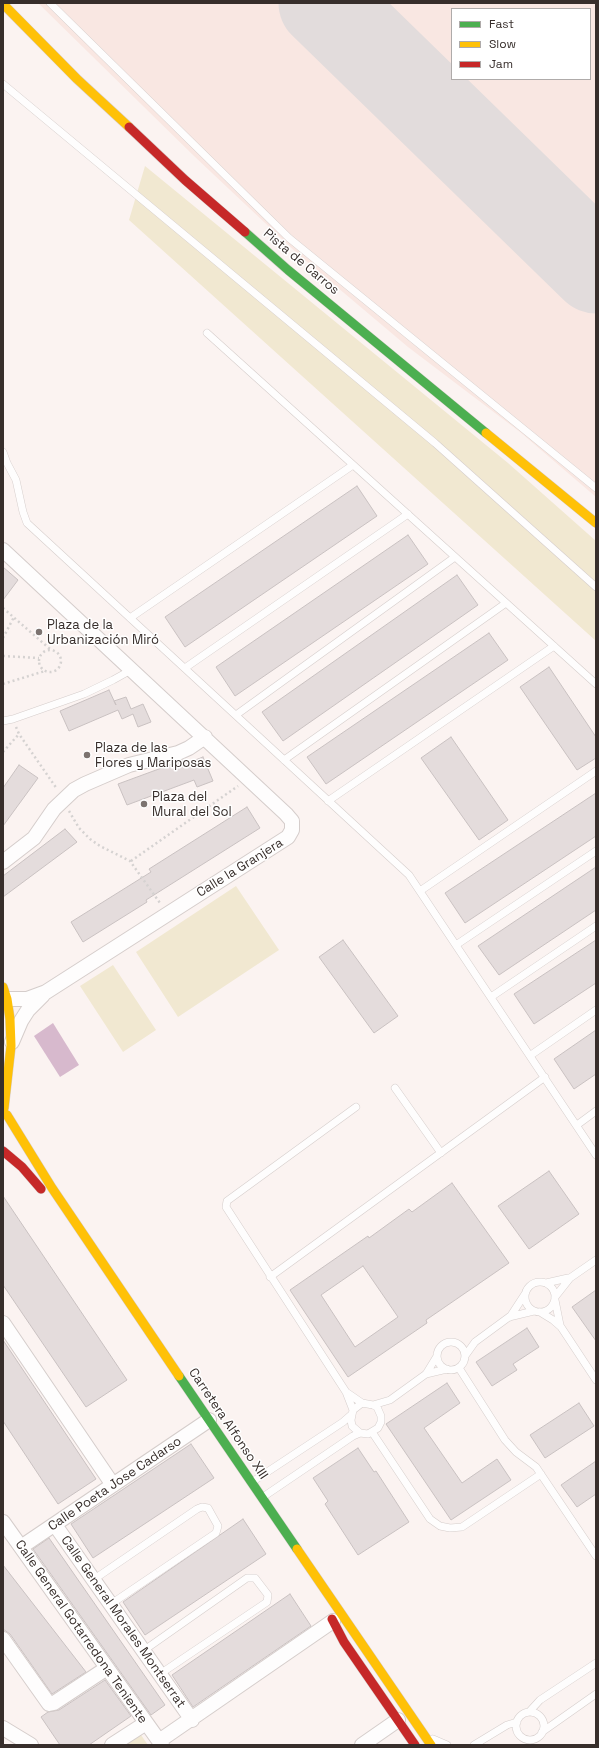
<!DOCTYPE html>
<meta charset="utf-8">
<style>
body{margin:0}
#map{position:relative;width:599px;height:1748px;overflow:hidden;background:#fbf3f1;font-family:"Space Grotesk",sans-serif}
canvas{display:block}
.frame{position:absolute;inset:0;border:4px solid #372e2b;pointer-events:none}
.legend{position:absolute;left:451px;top:8px;width:140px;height:72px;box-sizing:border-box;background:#fff;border:1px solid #afabaa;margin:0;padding:5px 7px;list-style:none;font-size:12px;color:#372e2b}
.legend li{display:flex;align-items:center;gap:8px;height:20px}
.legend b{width:20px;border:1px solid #afabaa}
</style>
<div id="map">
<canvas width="599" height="1748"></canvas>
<div class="frame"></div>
<ul class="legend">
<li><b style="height:5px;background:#4caf50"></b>Fast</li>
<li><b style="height:5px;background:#ffc107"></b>Slow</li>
<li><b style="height:5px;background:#c62828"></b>Jam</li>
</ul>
</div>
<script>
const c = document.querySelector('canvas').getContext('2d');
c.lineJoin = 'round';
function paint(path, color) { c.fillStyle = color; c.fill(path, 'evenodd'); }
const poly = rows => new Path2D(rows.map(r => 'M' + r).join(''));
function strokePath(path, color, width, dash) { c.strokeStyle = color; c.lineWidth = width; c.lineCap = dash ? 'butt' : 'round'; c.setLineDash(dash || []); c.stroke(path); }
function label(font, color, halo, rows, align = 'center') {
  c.font = font + ' "Space Grotesk",sans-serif'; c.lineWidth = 3; c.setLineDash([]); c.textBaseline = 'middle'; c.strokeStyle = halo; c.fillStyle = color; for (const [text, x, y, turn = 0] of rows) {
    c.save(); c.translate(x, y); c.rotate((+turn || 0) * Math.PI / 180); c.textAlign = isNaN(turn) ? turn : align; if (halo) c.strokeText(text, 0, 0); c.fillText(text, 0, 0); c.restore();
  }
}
const built = poly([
 [38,3,596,3,596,497,520,432,408,347,299,255,194,156],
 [452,9,590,9,590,79,452,79]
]);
const green = poly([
 [145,166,508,463,596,541,596,641,129,220],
 [236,886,279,950,178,1017,136,952],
 [113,965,156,1030,123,1052,80,986],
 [134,1725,148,1745,105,1745]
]);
const water = poly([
 [53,1023,79,1065,60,1077,34,1036]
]);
const runway = poly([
 [324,3,596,268]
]);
const building = poly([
 [357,486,377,516,185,647,165,617,357,486],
 [408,535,428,564,235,696,216,667,408,535],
 [3,567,18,580,3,600,3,567],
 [457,575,478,605,283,741,262,712,457,575],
 [489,633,508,660,326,784,307,757,489,633],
 [549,667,596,737,596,758,577,770,520,687,549,667],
 [109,690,116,705,114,701,126,697,131,709,143,704,151,722,138,727,133,714,122,719,118,710,69,731,60,711,109,690],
 [451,737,508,820,479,840,421,758,451,737],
 [203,757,213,781,197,787,194,780,127,805,118,784,186,759,188,763,203,757],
 [19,765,38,778,3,826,3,788,19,765],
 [596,793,596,836,465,923,445,893,596,793],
 [247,807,260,828,146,900,147,902,83,942,71,922,151,872,149,869,247,807],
 [65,829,77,842,3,897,3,876,65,829],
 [596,867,596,910,499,975,478,946,596,867],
 [343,940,398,1016,374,1033,319,957,343,940],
 [596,940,596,983,534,1024,514,994,596,940],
 [596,1030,596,1074,574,1089,554,1059,596,1030],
 [549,1171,579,1214,529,1249,498,1206,549,1171],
 [452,1183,509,1263,426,1320,427,1323,348,1377,290,1290,368,1236,369,1238,409,1209,412,1212,452,1183],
 [363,1266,398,1317,355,1347,321,1295,363,1266],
 [3,1196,127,1380,86,1407,3,1285,3,1196],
 [596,1290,596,1341,572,1307,596,1290],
 [527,1328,539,1347,513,1364,517,1370,492,1386,476,1362,527,1328],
 [3,1340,96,1479,58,1504,3,1421,3,1340],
 [447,1383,460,1403,424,1428,462,1483,497,1459,511,1480,451,1520,386,1424,447,1383],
 [579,1403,594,1426,545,1458,530,1435,579,1403],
 [191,1444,214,1478,93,1558,71,1524,191,1444],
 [358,1448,374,1472,376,1471,409,1522,358,1555,325,1504,328,1501,313,1478,358,1448],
 [596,1461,596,1494,577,1507,561,1485,596,1461],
 [243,1519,266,1554,145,1635,123,1602,243,1519],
 [49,1538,165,1705,151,1715,33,1549,49,1538],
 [3,1565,86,1672,52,1694,10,1634,3,1629,3,1565],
 [290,1594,311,1626,193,1707,172,1675,290,1594],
 [105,1680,131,1716,89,1745,60,1745,41,1717,48,1712,59,1710,105,1680]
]);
const path = poly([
 [3,608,50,649],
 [3,638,14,617],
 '39 661a11 11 0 1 1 22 0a11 11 0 1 1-22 0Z',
 [3,656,39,658],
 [3,684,45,671],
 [16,727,19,734,57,789],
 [3,752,19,734],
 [69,811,79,828,90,839,100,846,130,861,160,903],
 [131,861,238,786]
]);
const lane = poly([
 [50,3,289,238,596,488],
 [3,84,435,443,596,587],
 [207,333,596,684],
 [3,452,7,463,16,480,23,512,27,523,409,875,596,1155],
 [130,618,353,465],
 [185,668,408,514],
 [236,715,455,557],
 [3,721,13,719,84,694,113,680,131,670],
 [284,760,506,603],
 [328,801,554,646],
 [420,891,596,771],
 [456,945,596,851],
 [491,997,596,926],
 [531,1055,596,1010],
 [395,1088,441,1153],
 [577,1125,596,1111],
 [270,1277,545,1077],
 '525 1297a15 15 0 1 1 30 0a15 15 0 1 1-30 0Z',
 [546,1283,568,1278],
 [555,1297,570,1278,596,1260],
 [555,1300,560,1325],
 [540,1312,553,1320,561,1327,596,1380],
 [510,1317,525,1294],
 '437 1356a14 14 0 1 1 28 0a14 14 0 1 1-28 0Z',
 [465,1356,475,1342,509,1317,534,1311],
 [459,1368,505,1440,516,1452,536,1467,596,1556],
 [426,1374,447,1369],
 [346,1392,362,1403],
 [373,1405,390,1400,426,1374,437,1356],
 [353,1410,346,1392,226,1207,227,1201,356,1107],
 [372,1432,430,1519,440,1526,450,1528,462,1527,541,1474],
 [252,1482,343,1422,351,1415],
 [263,1497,353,1436,360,1433,368,1434,378,1428,381,1422,381,1416,377,1407,373,1405,362,1403,353,1410,351,1420,352,1426,360,1433],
 [93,1580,197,1509,202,1507,208,1508,218,1526,216,1533,111,1604],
 [143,1651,247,1578,255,1578,268,1595,267,1602,160,1674],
 [529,1712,540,1700,596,1663],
 '516 1726a14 14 0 1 1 28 0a14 14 0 1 1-28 0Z',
 [542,1732,596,1694],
 [433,1739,447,1745],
 [474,1745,507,1725,517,1722]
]);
const street = poly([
 [3,550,286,814,292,821,292,830,288,837,46,992,27,999,7,999],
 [3,862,34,838,54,809,74,790,85,784,129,765,178,753,189,748,205,737],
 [12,1042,21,1021,28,1010,43,995],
 [3,1323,113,1485],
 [3,1522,162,1745],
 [55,1525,192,1720],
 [21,1547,209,1420],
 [3,1639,49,1704,54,1703,107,1668],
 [3,1728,31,1745],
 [159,1741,333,1621],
 [112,1745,146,1723],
 [362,1745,398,1720]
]);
const fast = poly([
 [245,232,288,270,486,433],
 [179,1376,297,1549]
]);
const slow = poly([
 [3,4,77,79,129,127],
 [486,433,596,523],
 [3,987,7,999,10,1019,11,1046,4,1108],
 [7,1115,52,1188,179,1376],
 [297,1549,431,1745]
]);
const jam = poly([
 [129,127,185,180,245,232],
 [3,1151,22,1167,41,1189],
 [332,1619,344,1642,415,1745]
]);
const markers = [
 [39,632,4,"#7c7370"],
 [87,755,4,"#7c7370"],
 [144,804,4,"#7c7370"]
];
const streetNames = [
 ["Pista de Carros",301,262,40],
 ["Calle la Granjera",240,868,-32],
 ["Carretera Alfonso XIII",228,1424,56],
 ["Calle Poeta Jose Cadarso",115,1484,-34],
 ["Calle General Morales Montserrat",123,1622,55],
 ["Calle General Gotarredona Teniente",81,1632,55]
];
const poiNames = [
 ["Plaza de la",47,625],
 ["Urbanización Miró",47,640],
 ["Plaza de las",95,748],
 ["Flores y Mariposas",95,763],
 ["Plaza del",152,797],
 ["Mural del Sol",152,812]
];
paint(built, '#f9e7e2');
paint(green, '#f1e8d1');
paint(water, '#d7b9cd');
strokePath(runway, '#e2dcdc', 91);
paint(building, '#e4dcdc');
strokePath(building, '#c9c1c1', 1);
strokePath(lane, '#d5cdcb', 8);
strokePath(street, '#d5cdcb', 16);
strokePath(fast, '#d5cdcb', 10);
strokePath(slow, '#d5cdcb', 10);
strokePath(jam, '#d5cdcb', 10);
strokePath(path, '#d5d2d1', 2.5, [2, 3]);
strokePath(lane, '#fefdfd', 7);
strokePath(street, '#fefdfd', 14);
strokePath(fast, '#4caf50', 9);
strokePath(slow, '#ffc107', 9);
strokePath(jam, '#c62828', 9);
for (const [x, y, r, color] of markers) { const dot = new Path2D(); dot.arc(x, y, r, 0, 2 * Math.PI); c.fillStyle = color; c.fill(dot); strokePath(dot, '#fff', 1.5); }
label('13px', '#372e2b', '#fff', streetNames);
label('13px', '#372e2b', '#fff', poiNames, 'left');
</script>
